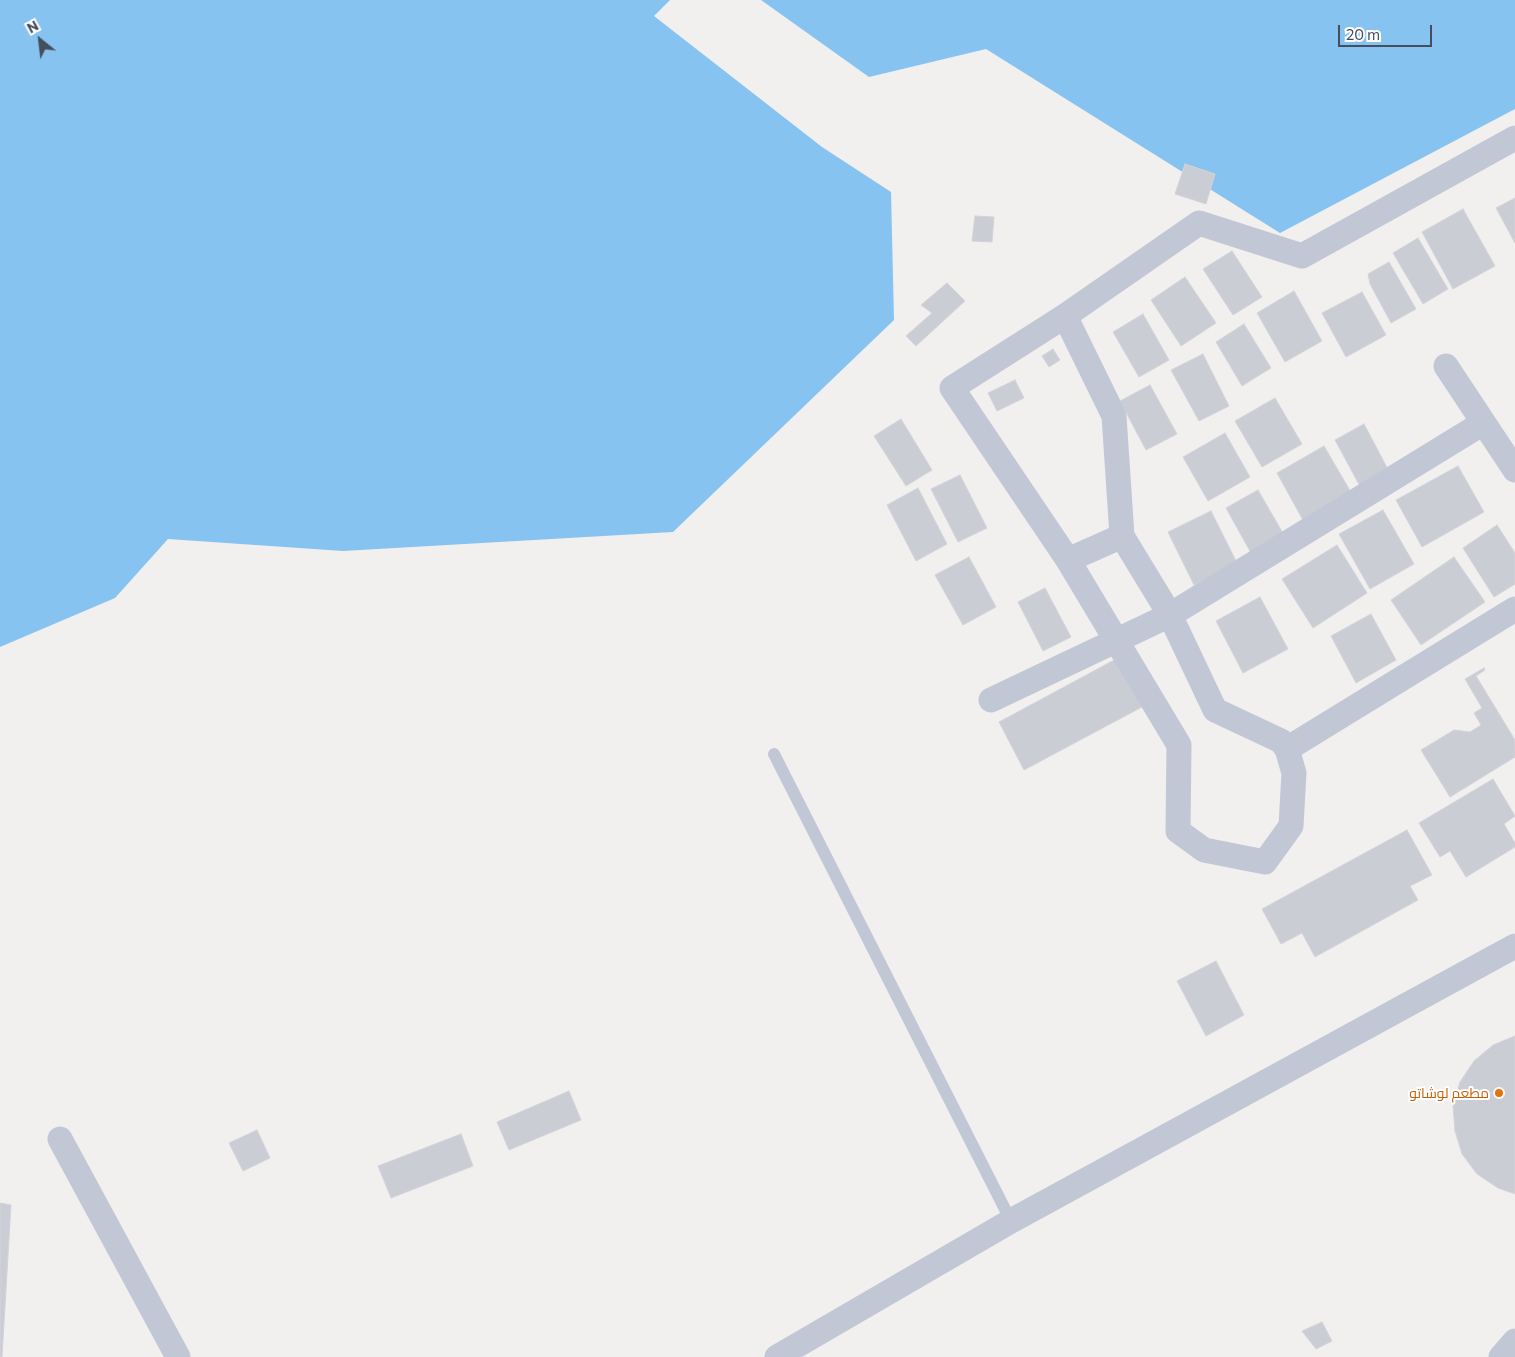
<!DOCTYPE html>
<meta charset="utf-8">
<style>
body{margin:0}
#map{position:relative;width:1515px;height:1357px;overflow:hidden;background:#f2efef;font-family:Commissioner,sans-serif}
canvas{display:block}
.north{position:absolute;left:15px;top:15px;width:50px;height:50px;-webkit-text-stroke:4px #fff;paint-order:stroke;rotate:331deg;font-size:14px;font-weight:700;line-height:20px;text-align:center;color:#464d5d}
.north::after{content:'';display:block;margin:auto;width:18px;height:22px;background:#464d5d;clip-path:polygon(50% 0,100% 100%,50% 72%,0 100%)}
.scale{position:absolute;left:1338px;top:25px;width:94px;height:22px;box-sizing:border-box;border:2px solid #464d5d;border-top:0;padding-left:6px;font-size:15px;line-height:18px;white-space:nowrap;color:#464d5d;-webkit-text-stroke:4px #fff;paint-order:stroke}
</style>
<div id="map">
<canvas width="1515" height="1357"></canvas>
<div class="north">N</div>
<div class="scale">20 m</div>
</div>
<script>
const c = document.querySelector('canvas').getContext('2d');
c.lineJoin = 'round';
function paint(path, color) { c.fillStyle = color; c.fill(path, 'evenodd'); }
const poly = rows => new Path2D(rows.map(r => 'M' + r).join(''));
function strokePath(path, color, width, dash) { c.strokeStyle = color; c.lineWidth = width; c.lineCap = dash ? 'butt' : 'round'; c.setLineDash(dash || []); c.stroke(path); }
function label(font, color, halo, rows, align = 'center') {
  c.font = font + ' Commissioner,Cairo,sans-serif'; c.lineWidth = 4; c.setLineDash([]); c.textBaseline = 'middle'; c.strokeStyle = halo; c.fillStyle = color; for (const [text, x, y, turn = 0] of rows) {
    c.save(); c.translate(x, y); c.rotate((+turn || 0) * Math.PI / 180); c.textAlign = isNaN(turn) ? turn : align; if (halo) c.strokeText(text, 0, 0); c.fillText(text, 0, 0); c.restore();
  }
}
const water = poly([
 [0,0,670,0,654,16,822,147,891,192,894,320,673,532,343,551,168,539,115,598,0,647],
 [761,0,1515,0,1515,109,1280,233,986,49,869,77]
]);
const building = poly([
 [1185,164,1215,174,1206,204,1175,194,1185,164],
 [1515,198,1515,243,1496,208,1515,198],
 [1463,209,1495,266,1453,289,1422,232,1463,209],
 [975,216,994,217,992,242,972,241,975,216],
 [1418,238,1448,289,1423,304,1393,253,1418,238],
 [1232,251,1262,297,1233,315,1203,269,1232,251],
 [1389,262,1416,309,1391,323,1370,284,1368,274,1389,262],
 [1185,277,1216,323,1181,346,1151,300,1185,277],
 [947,283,965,301,916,346,906,336,932,313,921,305,947,283],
 [1294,291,1322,341,1285,362,1257,313,1294,291],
 [1362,292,1386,335,1346,357,1322,313,1362,292],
 [1143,314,1169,360,1139,377,1113,332,1143,314],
 [1244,324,1271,368,1242,386,1216,342,1244,324],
 [1053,349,1060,360,1049,367,1042,356,1053,349],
 [1203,354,1229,406,1199,421,1171,370,1203,354],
 [1015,380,1024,398,997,411,988,393,1015,380],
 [1150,385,1177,434,1146,450,1120,401,1150,385],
 [1275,398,1302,444,1262,467,1235,421,1275,398],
 [901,419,932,470,906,486,874,436,901,419],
 [1364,424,1391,475,1362,490,1335,440,1364,424],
 [1225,433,1250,477,1208,501,1183,457,1225,433],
 [1324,446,1352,494,1304,522,1277,473,1324,446],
 [1458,466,1484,512,1422,547,1396,500,1458,466],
 [960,475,987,528,958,542,931,489,960,475],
 [918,488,947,544,916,561,887,505,918,488],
 [1258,490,1284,535,1251,553,1226,508,1258,490],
 [1383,510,1414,564,1370,589,1339,534,1383,510],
 [1211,511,1237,563,1194,585,1168,532,1211,511],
 [1497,525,1515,553,1515,584,1494,597,1463,548,1497,525],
 [1337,545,1367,593,1313,628,1282,579,1337,545],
 [969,557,996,607,963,625,935,575,969,557],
 [1454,557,1485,602,1421,645,1391,600,1454,557],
 [1045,588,1071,637,1043,651,1018,602,1045,588],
 [1260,597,1288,649,1243,673,1216,621,1260,597],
 [1371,614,1396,660,1356,683,1331,636,1371,614],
 [1116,659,1142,707,1024,770,999,722,1116,659],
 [1484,668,1485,670,1476,676,1515,740,1515,757,1450,797,1421,750,1454,730,1470,732,1481,725,1474,713,1482,708,1465,679,1484,668],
 [1493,779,1515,816,1504,824,1515,843,1515,847,1466,877,1450,851,1440,857,1419,823,1493,779],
 [1407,830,1432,875,1410,886,1418,900,1315,957,1302,933,1281,944,1262,909,1407,830],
 [1216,961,1244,1015,1206,1036,1177,981,1216,961],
 [1515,1036,1515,1194,1498,1188,1477,1174,1462,1154,1455,1131,1453,1106,1460,1082,1474,1061,1493,1045,1515,1036],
 [569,1091,581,1120,509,1150,497,1122,569,1091],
 [257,1130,270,1158,243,1171,229,1143,257,1130],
 [461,1134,473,1166,391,1198,378,1166,461,1134],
 [0,1203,11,1205,2,1357,0,1357,0,1203],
 [1322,1322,1332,1341,1316,1349,1302,1331,1322,1322]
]);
const service = poly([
 [774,754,1011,1221]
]);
const minor = poly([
 [1065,316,1114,416,1122,536,1170,615,1215,710,1281,741,1287,749,1294,773,1291,826,1265,862,1204,850,1178,831,1179,745,1068,560,952,388,1065,316],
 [1065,316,1199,223,1302,256,1515,138],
 [1446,366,1515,470],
 [1068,560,1122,536],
 [991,700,1170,615,1483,423],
 [1287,749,1515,609],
 [60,1139,178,1357],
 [777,1357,1011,1221,1515,946],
 [1501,1357,1515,1341]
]);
const markers = [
 [1499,1093,5,"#e8710a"]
];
const foodNames = [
 ["مطعم لوشاتو",1489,1093]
];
paint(water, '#86c3f0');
paint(building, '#cbcdd5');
strokePath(building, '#d3d3db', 1);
strokePath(service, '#c2c7d5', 12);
strokePath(minor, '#c2c7d5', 25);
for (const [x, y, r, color] of markers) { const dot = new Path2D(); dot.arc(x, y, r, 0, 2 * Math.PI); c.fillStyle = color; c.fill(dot); strokePath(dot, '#fff', 2); }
label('14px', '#c56008', '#fff', foodNames, 'right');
</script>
